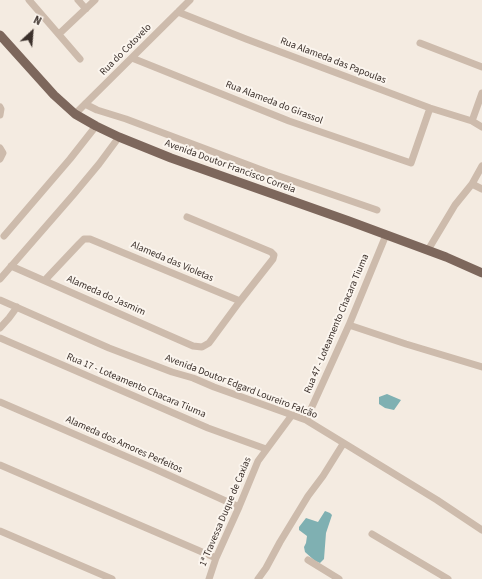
<!DOCTYPE html>
<meta charset="utf-8">
<style>
body{margin:0}
#map{position:relative;width:482px;height:579px;overflow:hidden;background:#f4ebe1;font-family:"Source Sans 3",sans-serif}
canvas{display:block}
.north{position:absolute;left:12px;top:12px;width:40px;height:40px;-webkit-text-stroke:3px #fbf5ee;paint-order:stroke;rotate:26deg;font-size:11px;font-weight:700;line-height:16px;text-align:center;color:#3b302b}
.north::after{content:'';display:block;margin:auto;width:14px;height:18px;background:#3b302b;clip-path:polygon(50% 0,100% 100%,50% 72%,0 100%)}
</style>
<div id="map">
<canvas width="482" height="579"></canvas>
<div class="north">N</div>
</div>
<script>
const c = document.querySelector('canvas').getContext('2d');
c.lineJoin = 'round';
function paint(path, color) { c.fillStyle = color; c.fill(path, 'evenodd'); }
const poly = rows => new Path2D(rows.map(r => 'M' + r).join(''));
function strokePath(path, color, width, dash) { c.strokeStyle = color; c.lineWidth = width; c.lineCap = dash ? 'butt' : 'round'; c.setLineDash(dash || []); c.stroke(path); }
function label(font, color, halo, rows, align = 'center') {
  c.font = font + ' "Source Sans 3",sans-serif'; c.lineWidth = 4; c.setLineDash([]); c.textBaseline = 'middle'; c.strokeStyle = halo; c.fillStyle = color; for (const [text, x, y, turn = 0] of rows) {
    c.save(); c.translate(x, y); c.rotate((+turn || 0) * Math.PI / 180); c.textAlign = isNaN(turn) ? turn : align; if (halo) c.strokeText(text, 0, 0); c.fillText(text, 0, 0); c.restore();
  }
}
const water = poly([
 [387,394,401,400,394,410,385,408,379,404,379,397],
 [325,511,330,513,332,515,326,533,324,559,320,563,315,561,305,552,304,547,306,543,307,536,299,530,299,527,306,518,318,522]
]);
const minor = poly([
 [29,0,80,59],
 [78,0,86,9],
 [178,12,246,39,430,108,472,121,482,127],
 [59,34,95,0],
 [420,43,482,67],
 [132,58,289,121,411,163,430,108],
 [85,104,97,110,126,119,267,172,377,210],
 [0,107,1,109,0,115],
 [75,114,190,0],
 [472,121,482,93],
 [0,148,3,153,0,159],
 [472,184,482,189],
 [4,236,70,159,96,126],
 [428,250,455,205,472,184,482,166],
 [11,266,193,346,202,347,209,343,240,301,273,259,274,255,271,252,187,217],
 [0,279,74,194,99,164,119,137],
 [45,280,79,244,84,239,90,239,240,301],
 [0,300,109,348,172,372,193,378,214,387,306,420,437,500,482,530],
 [349,325,406,344,482,367],
 [0,328,9,318,17,307],
 [0,338,208,428,266,449],
 [0,402,155,469,239,507],
 [306,420,349,325,386,235],
 [0,465,216,558],
 [0,531,112,579],
 [372,534,448,579],
 [308,560,339,579],
 [209,579,216,558,239,507,258,461,292,415],
 [258,579,266,568,280,542,308,496,323,476,343,444]
]);
const major = poly([
 [0,35,54,95,75,114,96,126,119,137,171,158,349,221,446,257,482,273]
]);
const streetNames = [
 ["Rua do Cotovelo",126,50,-45],
 ["Rua Alameda das Papoulas",333,61,21],
 ["Rua Alameda do Girassol",274,103,21],
 ["Avenida Doutor Francisco Correia",230,167,20],
 ["Alameda das Violetas",172,262,23],
 ["Alameda do Jasmim",106,296,24],
 ["Rua 47 - Loteamento Chacara Tiuma",337,324,-67],
 ["Rua 17 - Loteamento Chacara Tiuma",136,386,23],
 ["Avenida Doutor Edgard Loureiro Falcão",241,387,21],
 ["Alameda dos Amores Perfeitos",124,445,24],
 ["1ª Travessa Duque de Caxias",226,512,-67]
];
paint(water, '#7fb0b2');
strokePath(minor, '#cdbbac', 7);
strokePath(major, '#7d675c', 9);
label('10px', '#3b302b', '#fbf5ee', streetNames);
</script>
